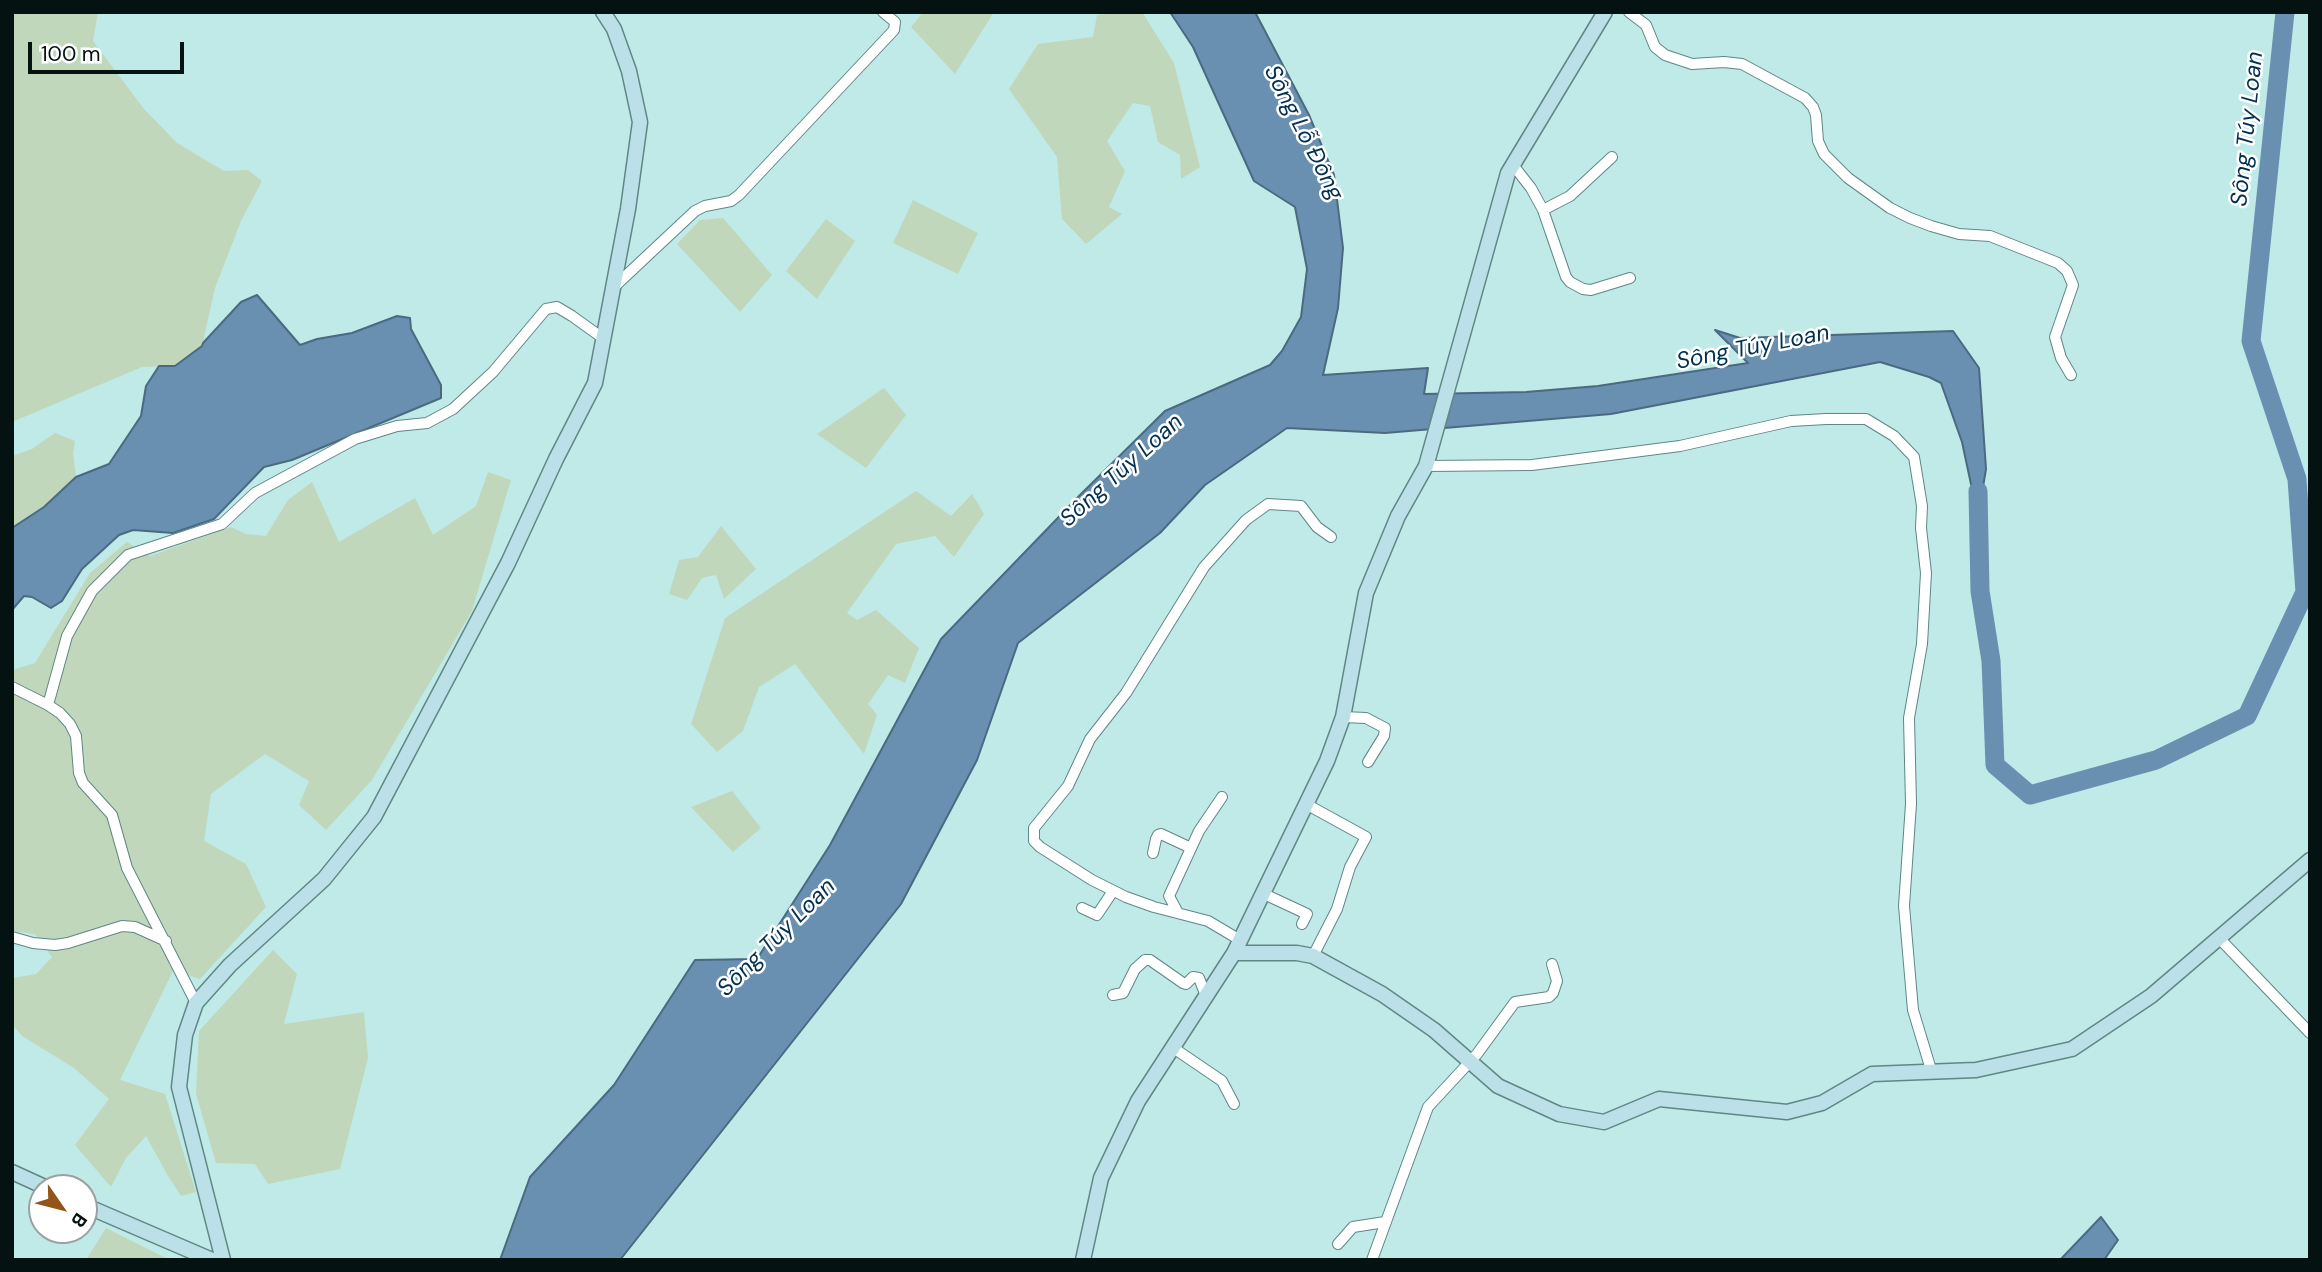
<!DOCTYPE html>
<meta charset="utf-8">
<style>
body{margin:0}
#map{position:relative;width:2322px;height:1272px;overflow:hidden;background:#bfeae7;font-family:"DM Sans",sans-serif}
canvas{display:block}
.frame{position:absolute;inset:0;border:14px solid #041211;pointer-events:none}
.north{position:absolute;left:28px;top:1174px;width:70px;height:70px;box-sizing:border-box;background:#fff;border:2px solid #9ba0a0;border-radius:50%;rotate:125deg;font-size:19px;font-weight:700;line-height:28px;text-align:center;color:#041211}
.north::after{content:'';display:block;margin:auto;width:24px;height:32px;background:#925419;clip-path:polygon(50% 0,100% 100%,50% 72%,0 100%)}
.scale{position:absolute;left:28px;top:42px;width:156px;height:32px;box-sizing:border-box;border:4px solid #041211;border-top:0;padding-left:9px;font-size:21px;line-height:24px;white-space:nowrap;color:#041211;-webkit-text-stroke:5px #fff;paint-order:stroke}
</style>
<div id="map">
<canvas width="2322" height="1272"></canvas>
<div class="frame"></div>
<div class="north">B</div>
<div class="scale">100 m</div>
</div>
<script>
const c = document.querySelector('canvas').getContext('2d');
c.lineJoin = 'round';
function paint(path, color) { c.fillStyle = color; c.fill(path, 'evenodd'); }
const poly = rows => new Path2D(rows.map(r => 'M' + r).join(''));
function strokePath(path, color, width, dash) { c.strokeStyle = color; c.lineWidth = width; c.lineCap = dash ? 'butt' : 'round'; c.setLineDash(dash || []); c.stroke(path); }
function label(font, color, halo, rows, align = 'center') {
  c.font = font + ' "DM Sans",sans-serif'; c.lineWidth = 5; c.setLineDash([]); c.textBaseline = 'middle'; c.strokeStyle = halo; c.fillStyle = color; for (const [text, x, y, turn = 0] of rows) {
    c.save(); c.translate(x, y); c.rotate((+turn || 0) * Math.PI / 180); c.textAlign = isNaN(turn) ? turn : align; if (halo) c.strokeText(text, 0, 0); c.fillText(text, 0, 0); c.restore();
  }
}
const green = poly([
 [12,12,98,12,93,41,144,109,177,143,224,171,248,170,262,181,241,221,215,288,202,346,175,366,142,367,12,422],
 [923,12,994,12,955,74,911,27],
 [1120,12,1142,12,1174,63,1200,167,1181,179,1180,155,1158,142,1150,106,1133,103,1107,141,1125,171,1109,207,1122,214,1086,244,1062,219,1057,157,1009,89,1038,44,1093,37,1097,15],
 [913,200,978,233,958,274,893,243],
 [723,218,772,275,740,312,677,244,700,220],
 [826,219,855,241,817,299,786,271],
 [884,388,906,415,866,468,817,434],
 [55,433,75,441,73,453,76,477,44,507,12,528,12,456,32,449],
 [488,472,511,480,472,611,372,780,326,830,299,805,309,781,265,754,211,794,204,841,246,864,266,907,200,979,173,971,120,1080,165,1094,196,1192,181,1196,168,1176,146,1136,126,1158,111,1187,75,1145,109,1099,74,1068,22,1036,12,1024,12,978,36,974,52,957,35,934,12,931,12,670,35,663,90,573,127,542,150,556,231,527,246,534,266,536,288,500,312,482,339,542,415,498,433,535,476,506],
 [916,491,951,516,972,494,984,514,954,557,935,536,896,544,847,613,857,620,876,610,919,648,905,683,888,675,868,704,877,715,864,754,795,664,759,687,743,731,717,752,691,724,725,618],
 [721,526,756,569,724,599,716,575,702,578,687,600,669,594,679,560,698,557],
 [732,791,761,828,733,852,691,807],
 [273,950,297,974,284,1024,364,1012,368,1058,340,1169,268,1184,255,1164,216,1163,196,1094,199,1031],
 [106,1228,168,1259,168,1260,86,1260]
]);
const water = poly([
 [1170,12,1255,12,1309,115,1334,175,1343,248,1338,308,1323,375,1428,368,1424,394,1526,392,1598,386,1748,363,1715,330,1740,338,1953,331,1979,368,1986,469,1978,517,1962,442,1941,383,1929,377,1880,362,1611,414,1385,433,1287,428,1205,485,1160,533,1018,643,977,760,901,904,620,1260,500,1260,530,1177,614,1085,695,960,757,959,830,845,941,639,1079,496,1165,411,1270,365,1282,351,1301,317,1307,269,1295,207,1254,181,1193,47,1170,12],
 [257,295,300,345,317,339,352,333,397,316,410,318,411,329,441,385,441,398,292,460,264,467,214,519,173,533,133,530,119,535,82,569,62,601,51,608,32,597,24,596,12,610,12,528,44,507,76,477,109,464,141,416,146,386,159,366,175,366,202,346,203,343,241,302,257,295],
 [2101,1217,2118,1240,2104,1260,2060,1260,2101,1217]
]);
const river = poly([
 [1978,491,1980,591,1991,661,1995,765,2030,795,2156,760,2247,716,2305,592,2297,479,2251,341,2285,12]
]);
const street = poly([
 [1629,12,1646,25,1655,47,1665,55,1692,64,1724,62,1742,64,1805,98,1813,107,1816,115,1818,141,1824,154,1848,178,1890,208,1910,218,1931,226,1959,234,1990,236,2058,263,2067,271,2073,285,2055,337,2061,358,2071,375],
 [1513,165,1531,188,1543,210,1566,277,1570,282,1583,289,1591,290,1630,278],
 [1543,210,1570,196,1612,157],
 [615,286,695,211,705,206,731,201,739,195,894,30,895,22,883,12],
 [1426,466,1532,465,1680,446,1791,421,1826,419,1866,419,1894,436,1914,457,1922,506,1921,528,1926,573,1922,644,1909,718,1911,804,1904,906,1913,1010,1932,1073],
 [12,687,48,705,60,713,70,724,76,736,79,773,83,783,112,815,127,868,196,1003],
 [48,705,67,636,92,591,128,555,222,524,255,493,355,439,397,426,427,423,453,409,493,372,546,309,557,307,572,316,604,339],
 [1343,717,1366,718,1385,728,1384,736,1368,762],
 [1306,804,1366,837,1350,867,1337,909,1313,956],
 [1153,853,1156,839,1158,835,1161,834,1191,848],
 [1262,893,1307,914,1302,924],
 [1082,908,1097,915,1113,891],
 [1177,911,1169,896,1199,831,1222,797],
 [12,937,33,943,55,945,68,943,122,926,135,927,166,941],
 [2219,938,2310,1033],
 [1240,940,1208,921,1154,907,1126,897,1092,880,1040,847,1034,841,1034,828,1068,786,1090,739,1126,693,1204,567,1246,520,1268,504,1301,506,1317,527,1331,537],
 [1113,995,1123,993,1135,969,1145,960,1150,960,1183,983,1186,984,1193,977,1199,978,1206,996],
 [1172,1047,1222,1081,1234,1104],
 [1338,1244,1353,1227,1385,1222],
 [1372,1260,1428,1107,1477,1054,1515,1002,1549,997,1553,993,1557,981,1552,964]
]);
const secondary = poly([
 [1234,953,1297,953,1313,956,1382,994,1434,1030,1498,1086,1559,1114,1604,1122,1659,1099,1787,1112,1822,1103,1872,1074,1976,1070,2072,1049,2151,996,2310,860],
 [12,1172,47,1188],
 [84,1205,212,1260],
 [223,1260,179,1087,185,1035,196,1003,230,965,324,879,374,817,508,563,556,459,595,383,628,209,640,122,629,71,614,29,603,12],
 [1083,1260,1101,1178,1138,1101,1234,953,1327,761,1343,717,1366,593,1398,516,1426,466,1508,173,1605,12]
]);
const waterNames = [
 ["Sông Túy Loan",2248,129,-84],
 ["Sông Lỗ Đông",1303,133,63],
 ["Sông Túy Loan",1753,348,-11],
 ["Sông Túy Loan",1122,471,-42],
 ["Sông Túy Loan",777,938,-45]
];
paint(green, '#c1d7bb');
paint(water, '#698fb1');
strokePath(water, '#4b6a81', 2);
strokePath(river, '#698fb1', 19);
strokePath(street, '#5f8785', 12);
strokePath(secondary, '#5f8785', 17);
strokePath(street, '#fff', 10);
strokePath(secondary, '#bce0e8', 14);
label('italic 23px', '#002f50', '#fff', waterNames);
</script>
